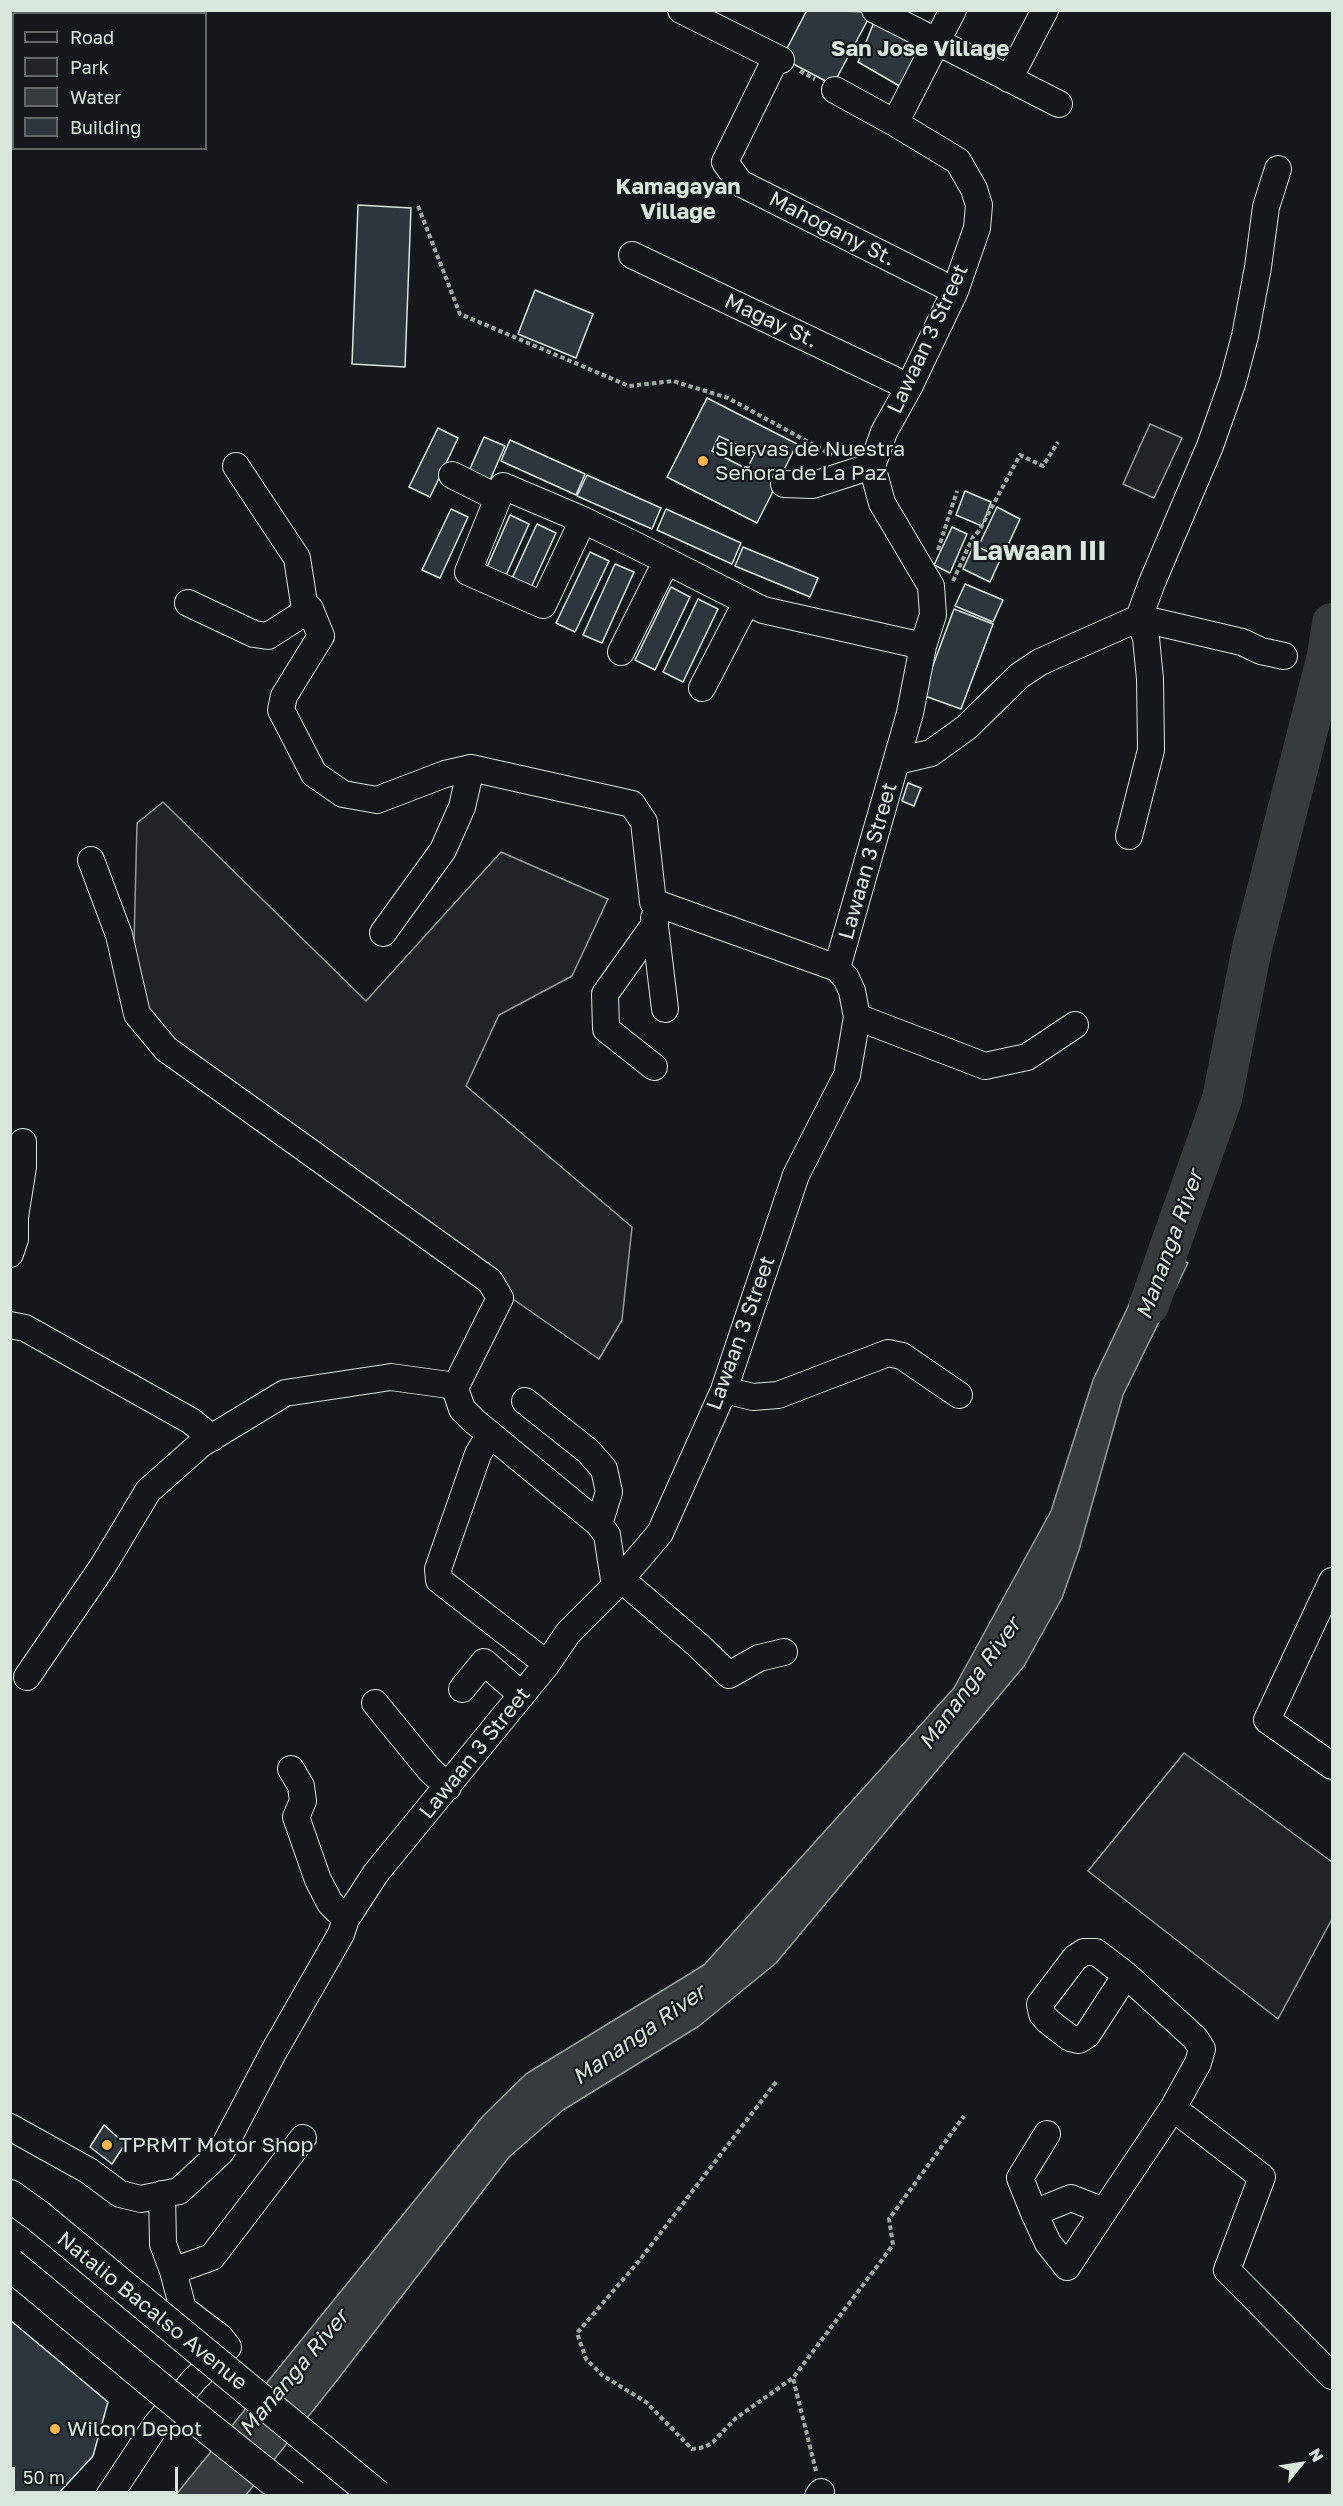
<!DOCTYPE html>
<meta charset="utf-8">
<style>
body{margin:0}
#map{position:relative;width:1343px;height:2506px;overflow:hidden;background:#14181c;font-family:"Golos Text",sans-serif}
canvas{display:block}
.frame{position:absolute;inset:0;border:12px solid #d8e6dc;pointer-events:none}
.legend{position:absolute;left:12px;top:12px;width:195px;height:138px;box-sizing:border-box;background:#14181c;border:2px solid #626a69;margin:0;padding:8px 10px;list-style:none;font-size:18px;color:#d8e6dc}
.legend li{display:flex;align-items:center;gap:12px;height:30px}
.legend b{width:30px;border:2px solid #626a69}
.north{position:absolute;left:1271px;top:2434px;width:60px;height:60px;-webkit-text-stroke:4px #14181c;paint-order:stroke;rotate:60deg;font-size:16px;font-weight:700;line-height:24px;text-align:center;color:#d8e6dc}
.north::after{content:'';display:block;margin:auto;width:21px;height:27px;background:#d8e6dc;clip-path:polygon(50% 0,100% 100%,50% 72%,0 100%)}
.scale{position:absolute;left:12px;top:2467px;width:166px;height:27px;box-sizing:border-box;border:3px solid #d8e6dc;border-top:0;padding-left:8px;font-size:18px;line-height:21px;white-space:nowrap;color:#d8e6dc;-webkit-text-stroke:4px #14181c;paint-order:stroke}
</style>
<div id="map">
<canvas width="1343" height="2506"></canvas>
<div class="frame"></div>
<ul class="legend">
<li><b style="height:8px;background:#14181c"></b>Road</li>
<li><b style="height:16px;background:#202428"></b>Park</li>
<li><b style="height:16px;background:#363b3e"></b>Water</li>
<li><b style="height:16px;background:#2c363c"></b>Building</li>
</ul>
<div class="north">N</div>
<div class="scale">50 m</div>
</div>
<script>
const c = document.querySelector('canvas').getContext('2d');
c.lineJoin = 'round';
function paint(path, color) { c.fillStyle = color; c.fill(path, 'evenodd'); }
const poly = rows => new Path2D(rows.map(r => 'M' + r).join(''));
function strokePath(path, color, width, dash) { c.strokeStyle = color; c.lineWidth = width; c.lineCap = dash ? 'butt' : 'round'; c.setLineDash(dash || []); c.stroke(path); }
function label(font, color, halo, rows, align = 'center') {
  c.font = font + ' "Golos Text",sans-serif'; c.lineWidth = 4.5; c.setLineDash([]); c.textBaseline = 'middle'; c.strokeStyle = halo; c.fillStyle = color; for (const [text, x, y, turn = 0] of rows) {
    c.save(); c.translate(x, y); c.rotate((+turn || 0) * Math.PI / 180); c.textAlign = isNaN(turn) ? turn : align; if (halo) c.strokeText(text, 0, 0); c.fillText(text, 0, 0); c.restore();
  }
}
const green = poly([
 [1150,424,1182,438,1154,498,1123,484,1150,424],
 [163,802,366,1001,501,852,608,899,572,976,499,1015,466,1086,632,1227,622,1320,599,1359,177,1065,132,1023,137,823,163,802],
 [1184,1753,1332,1862,1332,1919,1278,2019,1088,1871,1184,1753]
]);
const water = poly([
 [1156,1248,1188,1263,1123,1395,1079,1550,1062,1598,1024,1666,776,1963,699,2026,563,2110,509,2157,338,2379,246,2495,175,2496,483,2116,526,2074,704,1965,954,1688,1051,1511,1093,1380,1156,1248]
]);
const river = poly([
 [1149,1305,1222,1099,1252,948,1327,656,1332,623]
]);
const building = poly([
 [807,10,872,12,833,85,782,58,807,10],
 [876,17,924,41,903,88,858,62,876,17],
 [358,205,411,208,405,367,352,364,358,205],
 [535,290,593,314,576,358,518,334,535,290],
 [707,398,797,444,757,523,667,477,707,398],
 [719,436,755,453,747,469,712,451,719,436],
 [438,428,458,438,430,497,409,487,438,428],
 [484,437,505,446,490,480,469,471,484,437],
 [510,440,585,474,576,495,501,461,510,440],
 [587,475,661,508,652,529,577,496,587,475],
 [965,491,991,502,982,526,956,515,965,491],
 [997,507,1020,519,1002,558,978,547,997,507],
 [451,509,468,517,440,578,422,570,451,509],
 [666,509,741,543,732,564,657,530,666,509],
 [510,515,529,524,503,582,484,574,510,515],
 [537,524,556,533,528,594,509,585,537,524],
 [952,527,967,534,950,573,934,565,952,527],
 [974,545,1001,558,990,582,963,569,974,545],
 [743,547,818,578,810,597,735,566,743,547],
 [590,552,609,561,575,632,556,623,590,552],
 [615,564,634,572,602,643,583,635,615,564],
 [965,584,1003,600,993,622,955,606,965,584],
 [671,587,690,597,655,670,635,660,671,587],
 [698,599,718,609,683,682,663,672,698,599],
 [954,609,993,624,961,709,922,695,954,609],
 [908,783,921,788,914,806,902,801,908,783],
 [104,2125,125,2144,112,2164,90,2147,104,2125],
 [10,2320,108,2402,93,2456,56,2496,10,2496,10,2320]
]);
const path = poly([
 [800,71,815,79],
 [418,206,460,314,629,386,673,381,728,398,832,455],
 [938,550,957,491],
 [953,581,973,537,979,531,1020,455,1043,466,1058,442],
 [776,2082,639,2261,577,2333,586,2359,602,2375,646,2402,692,2449,705,2447,713,2442,736,2418,793,2378],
 [816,2471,793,2378,893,2245,889,2219,964,2116]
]);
const minor = poly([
 [681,10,781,60],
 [875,10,1059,104],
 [776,58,725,162,740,183,955,291],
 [1009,79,1045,10],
 [895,123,953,10],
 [632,255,909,387],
 [236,466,297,558,304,603,310,609,321,636,284,696,281,710,314,774,343,794,377,800,445,774,471,768,632,804,644,822,653,902,837,968],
 [452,475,498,498],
 [784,484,813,485,872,466],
 [583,520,543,605,468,572,503,486,583,520,637,546,763,610,923,646],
 [188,603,254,634,268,636,310,609],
 [621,652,666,562],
 [702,688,746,603],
 [897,761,931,753,967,727,1019,676,1040,662,1139,618,1242,642,1261,651,1284,656],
 [1129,836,1151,750,1150,679,1146,638,1139,618,1151,585,1210,446,1233,381,1245,336,1258,267,1266,207,1278,169],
 [91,860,119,935,137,1014,166,1049,490,1281,500,1298,456,1386,456,1391,462,1409,474,1421,599,1524,607,1535,615,1586],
 [654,918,665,1009],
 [383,933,443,850,462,807,471,768],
 [857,1017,985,1066,1027,1057,1075,1025],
 [654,1067,606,1029,605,994,655,924],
 [10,1254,15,1239,15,1217,23,1167,23,1142],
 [10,1325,25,1328,191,1421,212,1438],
 [724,1390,753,1397,778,1395,888,1353,902,1356,959,1395],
 [525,1401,588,1451,604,1469,609,1492,599,1524],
 [490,1434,478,1454,438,1569,439,1580,547,1664],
 [621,1579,699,1646,729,1675,759,1658,784,1652],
 [1332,1581,1267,1720,1332,1766],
 [27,1677,103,1566,148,1491,201,1444,285,1393,391,1377,456,1386],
 [462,1689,484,1662,522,1695],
 [375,1703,429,1769,448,1787],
 [291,1769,301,1786,303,1801,296,1817,318,1880,330,1903,346,1919],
 [1084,1952,1096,1952,1126,1975,1087,2035,1079,2040,1070,2038,1048,2021,1042,2014,1040,2004,1075,1958,1084,1952],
 [1173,2108,1262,2177,1227,2270,1332,2376],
 [10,2127,89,2171,120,2194,141,2199,179,2191,221,2152,273,2053,341,1934,346,1919,376,1873,547,1664,568,1633,615,1586,660,1533,724,1390,796,1175,847,1075,857,1017,852,991,846,978,837,968,910,713,923,646,933,615,931,586,882,503,872,466,884,432,909,387,955,291,977,228,979,205,974,189,958,161,895,123,835,90],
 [162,2194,163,2244,173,2271],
 [1104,2211,1173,2108,1198,2063,1202,2049,1195,2038,1126,1975],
 [1034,2213,1071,2198,1104,2211,1067,2267,1048,2243,1034,2213,1020,2178,1047,2134],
 [109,2496,156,2425,194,2380,228,2347,220,2337,183,2309,173,2271,212,2257,303,2138],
 [818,2496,821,2492]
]);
const major = poly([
 [10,2196,38,2216]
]);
const majorBridge = poly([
 [38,2216,377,2496],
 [10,2264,187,2411,293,2496]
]);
const markers = [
 [703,461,6,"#ffb74d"],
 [107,2145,6,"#ffb74d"],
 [55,2429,6,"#ffb74d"]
];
const streetNames = [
 ["Mahogany St.",832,229,27],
 ["Magay St.",771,321,25],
 ["Lawaan 3 Street",928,339,-65],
 ["Lawaan 3 Street",868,861,-74],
 ["Lawaan 3 Street",741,1333,-70],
 ["Lawaan 3 Street",475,1753,-51],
 ["Natalio Bacalso Avenue",152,2311,39]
];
const poiNames = [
 ["Siervas de Nuestra",715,449],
 ["Señora de La Paz",715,473],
 ["TPRMT Motor Shop",119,2145],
 ["Wilcon Depot",67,2429]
];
const neighbourhoodNames = [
 ["San Jose Village",920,49],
 ["Kamagayan",678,187],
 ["Village",678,212]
];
const waterNames = [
 ["Mananga River",1170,1245,-70],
 ["Mananga River",970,1684,-54],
 ["Mananga River",639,2035,-35],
 ["Mananga River",294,2373,-50]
];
const districtNames = [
 ["Lawaan III",1039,551]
];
paint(green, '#202428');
strokePath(green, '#939e99', 1.5);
paint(water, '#363b3e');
strokePath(water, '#939e99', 1.5);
strokePath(river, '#363b3e', 40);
paint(building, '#2c363c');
strokePath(building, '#d8e6dc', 1.5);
strokePath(minor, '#d8e6dc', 28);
strokePath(major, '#d8e6dc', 34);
strokePath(path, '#9da8a2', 4, [4.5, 3]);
strokePath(minor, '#14181c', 26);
strokePath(major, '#14181c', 32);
strokePath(majorBridge, '#d8e6dc', 34, []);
strokePath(majorBridge, '#14181c', 32);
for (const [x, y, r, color] of markers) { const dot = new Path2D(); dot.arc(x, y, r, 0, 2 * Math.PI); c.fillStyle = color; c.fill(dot); strokePath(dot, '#14181c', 2); }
label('21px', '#d8e6dc', '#14181c', streetNames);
label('21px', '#d8e6dc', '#14181c', poiNames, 'left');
label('bold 22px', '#d8e6dc', '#14181c', neighbourhoodNames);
label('italic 22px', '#d8e6dc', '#14181c', waterNames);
label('bold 27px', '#d8e6dc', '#14181c', districtNames);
</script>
